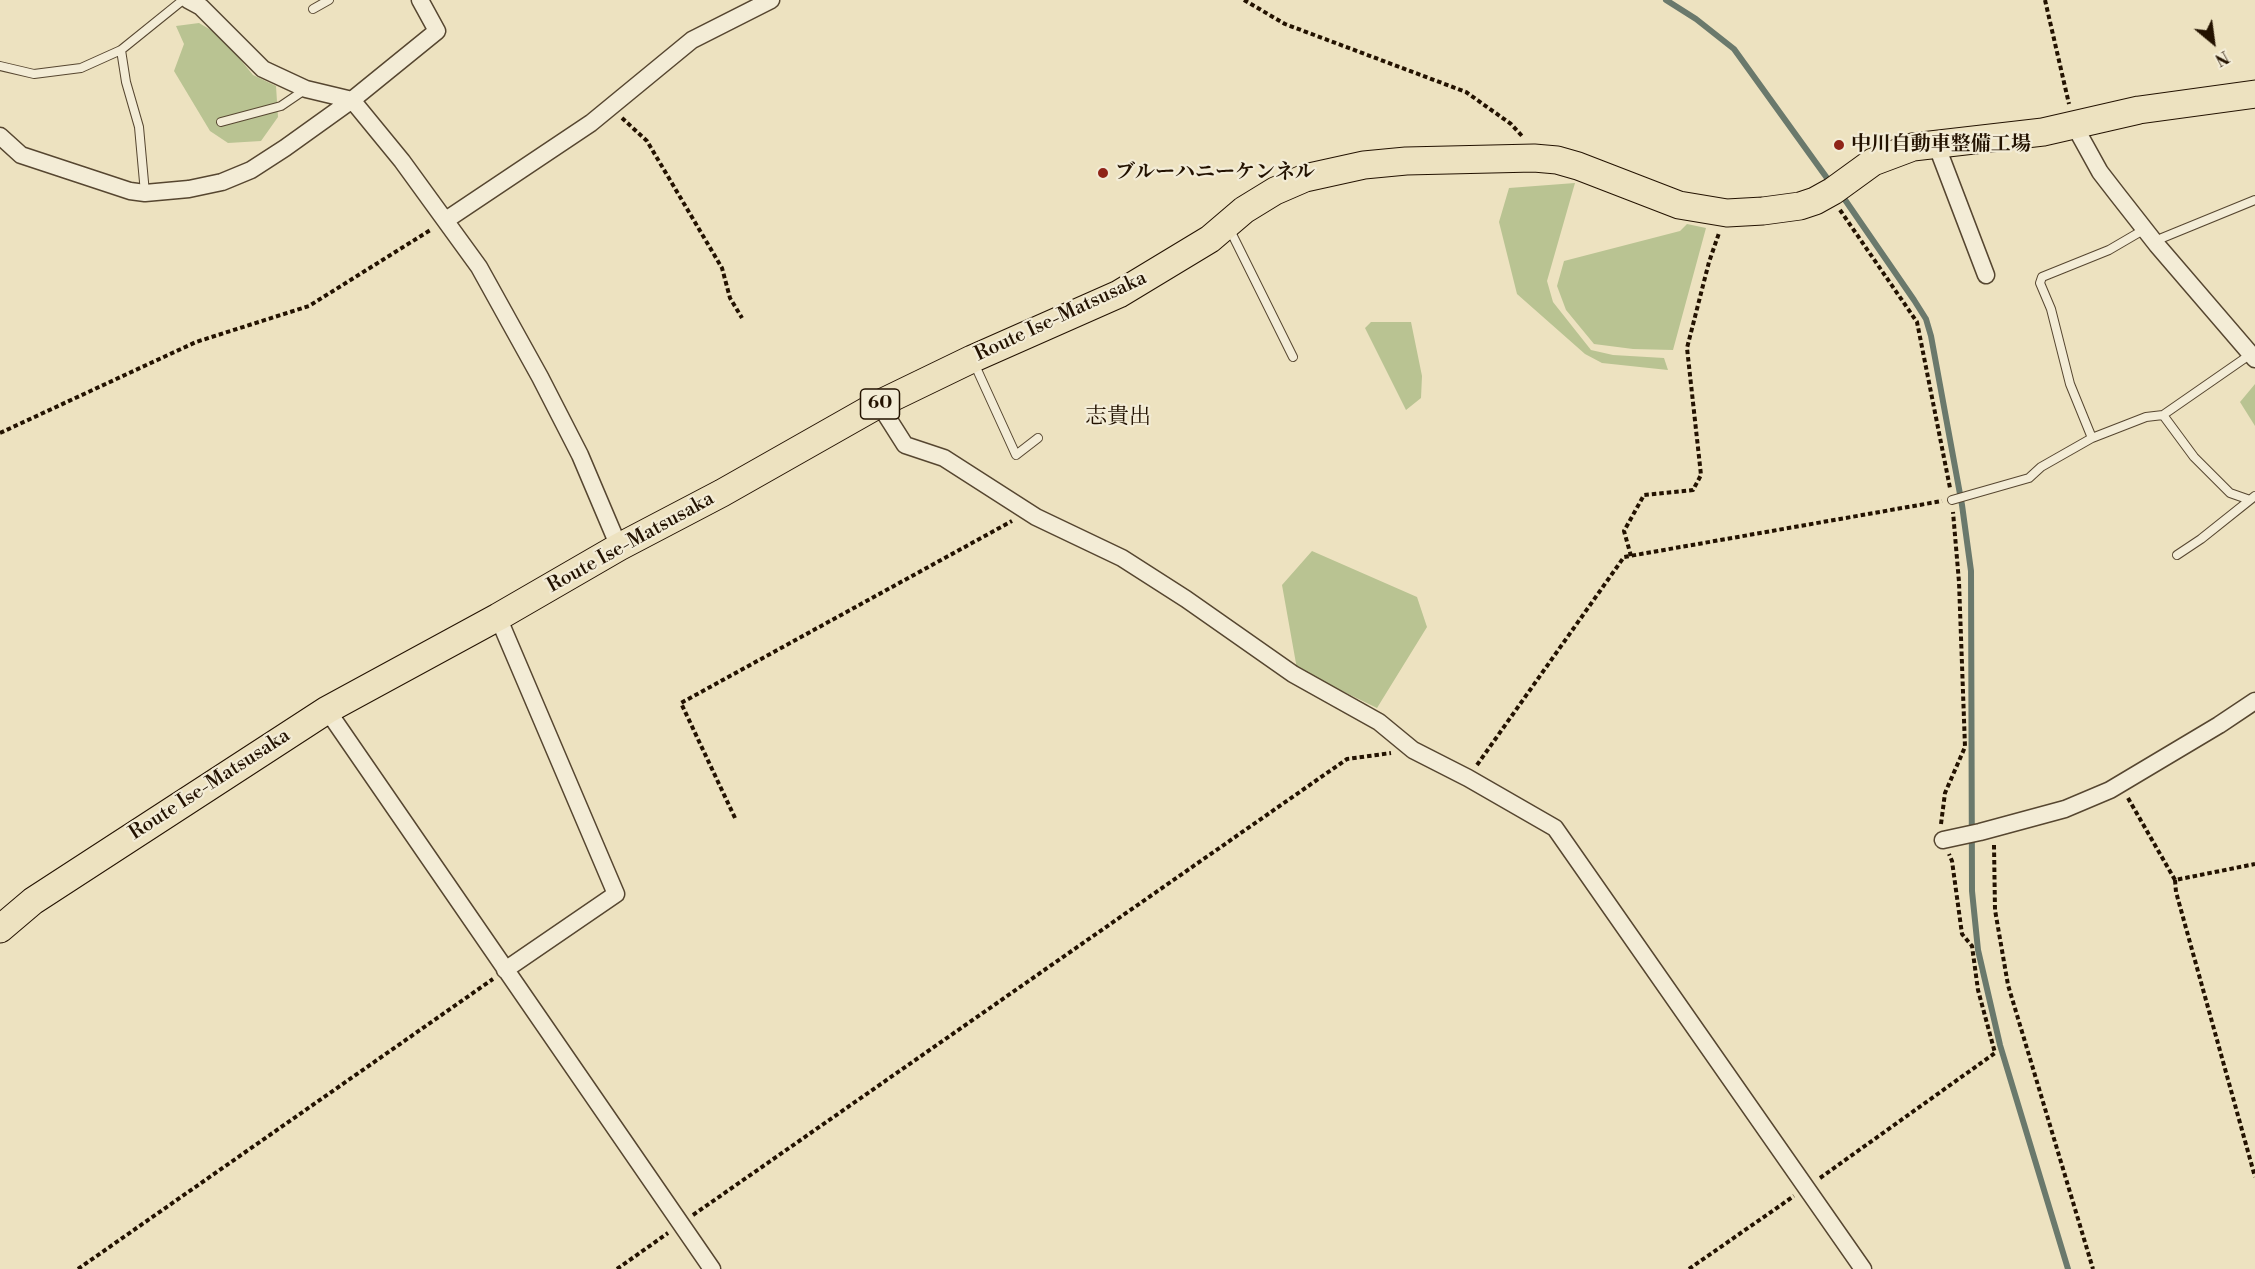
<!DOCTYPE html>
<meta charset="utf-8">
<style>
body{margin:0}
#map{position:relative;width:2255px;height:1269px;overflow:hidden;background:#ede2c0;font-family:"Libre Bodoni",serif}
canvas{display:block}
.north{position:absolute;left:2183px;top:12px;width:60px;height:60px;-webkit-text-stroke:4px #f3ecd6;paint-order:stroke;rotate:151deg;font-size:16px;font-weight:700;line-height:24px;text-align:center;color:#231200}
.north::after{content:'';display:block;margin:auto;width:21px;height:27px;background:#231200;clip-path:polygon(50% 0,100% 100%,50% 72%,0 100%)}
</style>
<div id="map">
<canvas width="2255" height="1269"></canvas>
<div class="north">N</div>
</div>
<script>
const c = document.querySelector('canvas').getContext('2d');
c.lineJoin = 'round';
function paint(path, color) { c.fillStyle = color; c.fill(path, 'evenodd'); }
const poly = rows => new Path2D(rows.map(r => 'M' + r).join(''));
function strokePath(path, color, width, dash) { c.strokeStyle = color; c.lineWidth = width; c.lineCap = dash ? 'butt' : 'round'; c.setLineDash(dash || []); c.stroke(path); }
function label(font, color, halo, rows, align = 'center') {
  c.font = font + ' "Libre Bodoni","Noto Serif JP",serif'; c.lineWidth = 4.5; c.setLineDash([]); c.textBaseline = 'middle'; c.strokeStyle = halo; c.fillStyle = color; for (const [text, x, y, turn = 0] of rows) {
    c.save(); c.translate(x, y); c.rotate((+turn || 0) * Math.PI / 180); c.textAlign = isNaN(turn) ? turn : align; if (halo) c.strokeText(text, 0, 0); c.fillText(text, 0, 0); c.restore();
  }
}
const green = poly([
 [199,23,221,36,253,75,276,86,278,117,261,141,228,143,210,131,174,71,184,44,176,26],
 [1575,183,1547,281,1553,302,1591,350,1613,355,1664,358,1668,370,1602,363,1585,354,1517,294,1499,222,1509,188],
 [1687,224,1706,228,1673,350,1633,349,1594,344,1566,310,1557,286,1564,261,1680,231],
 [1371,322,1411,322,1422,376,1421,398,1406,410,1365,328],
 [2255,384,2255,426,2240,402],
 [1312,551,1417,597,1427,627,1377,708,1297,669,1282,585]
]);
const stream = poly([
 [1666,0,1696,19,1734,49,1832,185],
 [1841,194,1914,300,1926,319,1931,336,1962,505,1971,571,1972,891,1978,950,2000,1045,2068,1269]
]);
const path = poly([
 [1244,0,1285,24,1466,92,1511,124,1522,136],
 [2045,0,2069,104],
 [622,118,647,141,722,268,730,298,742,318],
 [1840,210,1917,322,1950,488],
 [0,433,196,342,309,306,432,229],
 [1631,556,1624,531,1644,495,1693,490,1701,475,1687,348,1709,262,1719,233],
 [1477,765,1624,557,1942,501],
 [2128,798,2175,880,2255,864],
 [735,818,681,703,1012,521],
 [1941,824,1945,793,1965,747,1959,582,1953,512],
 [1994,845,1995,910,2008,985,2093,1269],
 [2175,880,2176,892,2255,1177],
 [1820,1178,1995,1053,1978,990,1972,946,1962,934,1952,861,1949,854],
 [693,1215,1347,759,1391,753],
 [78,1269,493,979],
 [617,1269,668,1233],
 [1689,1269,1794,1196]
]);
const service = poly([
 [313,9,329,0],
 [121,50,126,82,139,127,145,193],
 [0,66,34,74,81,68,121,50,183,0],
 [221,122,281,106,306,89],
 [1229,228,1293,357],
 [2157,245,2162,238,2255,200],
 [974,363,1016,455,1038,438],
 [2163,415,2194,457,2230,493,2250,500],
 [2092,438,2070,384,2051,309,2040,283,2042,277,2109,250,2145,229],
 [1952,500,2029,478,2041,467,2092,438,2146,417,2163,415,2251,354],
 [2177,555,2201,539,2255,496]
]);
const minor = poly([
 [188,0,201,7,263,69,306,89,352,100,402,161,479,267,540,377,580,455,619,547],
 [2074,125,2100,172,2117,194,2157,245,2255,359],
 [0,136,21,155,130,191,145,193,189,189,222,182,251,170,285,148,352,100,437,31,420,0],
 [1936,144,1986,275],
 [446,220,591,123,692,40,771,0],
 [879,404,905,445,944,458,1036,517,1122,558,1186,599,1293,674,1379,722,1413,750,1468,778,1555,828,1863,1269],
 [498,617,616,894,505,970],
 [327,710,712,1269],
 [1943,840,1980,832,2065,809,2110,790,2219,725,2255,701]
]);
const primary = poly([
 [0,929,33,901,327,710,498,617,619,547,722,493,879,404,972,359,1119,294,1210,239,1244,210,1275,191,1305,178,1364,165,1406,161,1534,158,1557,160,1578,166,1679,205,1727,213,1763,211,1800,206,1815,201,1833,191,1873,162,1913,147,2043,132,2139,110,2255,94]
]);
const markers = [
 [1839,145,6,"#8f2418"],
 [1103,173,6,"#8f2418"]
];
const shields = [
 [880,404,39]
];
const shieldNames = [
 ["60",880,404]
];
const poiNames = [
 ["中川自動車整備工場",1851,145],
 ["ブルーハニーケンネル",1115,173]
];
const streetNames = [
 ["Route Ise-Matsusaka",1061,317,-25],
 ["Route Ise-Matsusaka",631,543,-29],
 ["Route Ise-Matsusaka",210,785,-33]
];
const quarterNames = [
 ["志貴出",1118,418]
];
paint(green, '#b9c392');
strokePath(stream, '#6a796c', 6);
strokePath(service, '#564630', 10);
strokePath(minor, '#564630', 19);
strokePath(primary, '#231200', 29);
strokePath(path, '#231200', 4, [4.5, 3]);
strokePath(service, '#f3ecd6', 8);
strokePath(minor, '#f3ecd6', 16);
strokePath(primary, '#ede2c0', 27);
for (const [x, y, r, color] of markers) { const dot = new Path2D(); dot.arc(x, y, r, 0, 2 * Math.PI); c.fillStyle = color; c.fill(dot); strokePath(dot, '#f3ecd6', 2); }
for (const [x, y, w] of shields) { const box = new Path2D(); box.roundRect(x - w / 2, y - 15, w, 30, 4.5); c.fillStyle = '#f3ecd6'; c.fill(box); strokePath(box, '#231200', 1.5); }
label('bold 18px', '#231200', null, shieldNames);
label('bold 20px', '#231200', '#f3ecd6', poiNames, 'left');
label('20px', '#231200', '#f3ecd6', streetNames);
label('22px', '#231200', '#f3ecd6', quarterNames);
</script>
